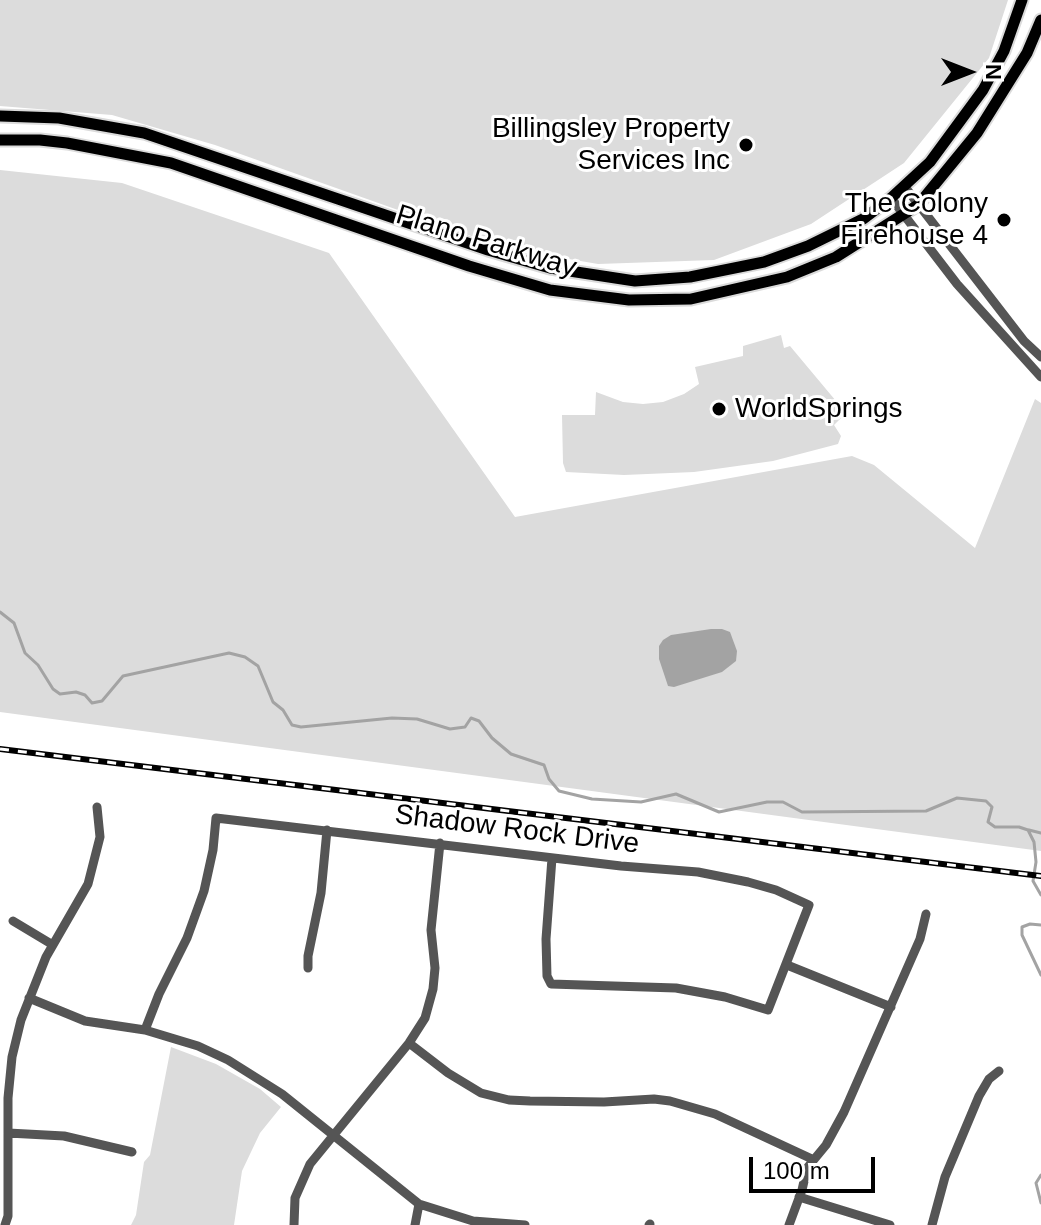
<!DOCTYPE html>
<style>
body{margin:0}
#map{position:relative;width:1041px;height:1225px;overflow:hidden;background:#fff;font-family:Arial,sans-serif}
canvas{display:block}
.north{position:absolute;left:929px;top:32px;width:80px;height:80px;-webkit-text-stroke:6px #fff;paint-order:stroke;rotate:90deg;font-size:22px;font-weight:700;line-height:32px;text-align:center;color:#000}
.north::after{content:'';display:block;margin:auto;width:28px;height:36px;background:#000;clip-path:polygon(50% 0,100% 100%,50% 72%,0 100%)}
.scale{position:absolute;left:749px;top:1157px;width:126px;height:36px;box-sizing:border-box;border:4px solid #000;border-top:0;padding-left:10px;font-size:24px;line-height:28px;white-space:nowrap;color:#000;-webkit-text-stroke:6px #fff;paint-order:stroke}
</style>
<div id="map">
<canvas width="1041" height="1225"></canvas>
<div class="north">N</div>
<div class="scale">100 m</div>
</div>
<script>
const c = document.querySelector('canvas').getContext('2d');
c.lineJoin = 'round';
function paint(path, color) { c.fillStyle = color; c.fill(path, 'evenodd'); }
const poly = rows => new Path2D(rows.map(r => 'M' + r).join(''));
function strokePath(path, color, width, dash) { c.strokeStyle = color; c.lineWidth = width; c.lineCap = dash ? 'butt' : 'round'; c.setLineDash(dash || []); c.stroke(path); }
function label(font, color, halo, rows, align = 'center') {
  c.font = font + ' Arial,sans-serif'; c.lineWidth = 6; c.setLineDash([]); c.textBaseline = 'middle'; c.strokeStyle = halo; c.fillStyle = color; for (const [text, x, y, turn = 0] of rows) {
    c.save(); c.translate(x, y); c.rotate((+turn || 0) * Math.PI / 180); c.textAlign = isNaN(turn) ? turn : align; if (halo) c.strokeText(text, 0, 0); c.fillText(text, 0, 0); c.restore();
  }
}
const green = poly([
 [0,0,1008,0,989,58,904,163,811,224,714,260,598,264,505,248,215,145,112,115,0,106],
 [0,170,122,183,329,253,515,517,852,456,874,465,975,548,1035,399,1041,403,1041,851,0,712],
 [781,335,784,348,790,346,846,413,834,425,841,436,838,444,773,461,694,472,624,475,566,472,563,463,562,415,595,415,596,392,623,402,643,404,663,402,684,394,699,384,695,367,743,356,743,346],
 [171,1047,216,1064,260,1089,281,1107,260,1133,242,1171,234,1225,131,1225,136,1215,144,1162,150,1155]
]);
const water = poly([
 [711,629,722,629,730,632,737,651,736,661,722,672,674,687,668,686,659,659,659,646,663,640,671,635]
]);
const stream = poly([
 [0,612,14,623,25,653,38,665,53,689,60,694,76,692,85,695,92,703,102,701,123,676,229,653,245,657,258,666,273,702,283,710,292,725,301,727,392,718,417,719,450,729,465,727,471,718,479,721,492,738,511,754,544,765,549,779,559,791,592,799,641,802,676,794,719,812,767,802,783,802,802,812,926,811,957,798,986,801,992,807,988,822,995,827,1019,827,1028,830,1034,842,1036,862,1033,881,1041,895],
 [1029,830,1041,833],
 [1041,925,1030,924,1022,927,1022,935,1041,975],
 [1041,1175,1036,1183,1041,1203]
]);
const minor = poly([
 [905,187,1024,341,1041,357],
 [891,198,957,284,1041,377],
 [13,921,53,945],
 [787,965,891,1007],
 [308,968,308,956,321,893,327,830],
 [29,998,85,1021,145,1030,198,1046,228,1060,282,1094,419,1204,473,1221,525,1225],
 [145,1030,159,994,187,938,204,891,213,850,216,818,621,866,698,872,748,882,776,890,809,905,768,1010,725,997,676,988,551,984,547,976,546,939,552,858],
 [409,1043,448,1073,481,1093,509,1100,530,1101,604,1102,654,1099,670,1101,715,1114,812,1159],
 [8,1133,64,1136,132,1152],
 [799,1197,890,1225],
 [5,1225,8,1216,8,1098,12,1057,21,1020,46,957,88,884,100,837,97,807],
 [294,1225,295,1198,310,1164,409,1043,425,1018,433,989,435,968,431,930,440,843],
 [415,1225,419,1204],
 [649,1225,650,1224],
 [789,1225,802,1190,807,1168,826,1145,844,1112,920,939,926,914],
 [932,1225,945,1177,979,1096,989,1079,999,1071]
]);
const major = poly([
 [0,116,59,118,144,133,488,250,550,268,635,281,690,277,764,262,808,246,863,219,891,198,930,162,983,90,1004,51,1022,0],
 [0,140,40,140,67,143,171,163,469,266,550,290,629,300,691,299,787,277,836,257,918,205,977,133,1027,53,1041,20]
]);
const rail = poly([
 [0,749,1041,876]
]);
const markers = [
 [746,145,8,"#000"],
 [1004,220,8,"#000"],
 [719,409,8,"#000"]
];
const poiNames = [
 ["Billingsley Property",730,129],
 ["Services Inc",730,161],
 ["The Colony",988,204],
 ["Firehouse 4",988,236],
 ["WorldSprings",735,409,"left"]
];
const streetNames = [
 ["Plano Parkway",486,242,17],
 ["Shadow Rock Drive",517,830,7]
];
paint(green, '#dcdcdc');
paint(water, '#a3a3a3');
strokePath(stream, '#a3a3a3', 3);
strokePath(major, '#dbdbdb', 15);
strokePath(minor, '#555', 9);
strokePath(major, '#000', 11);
strokePath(rail, '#000', 6);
strokePath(rail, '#fff', 3, [9]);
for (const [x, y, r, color] of markers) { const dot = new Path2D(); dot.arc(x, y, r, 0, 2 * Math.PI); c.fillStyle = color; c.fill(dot); strokePath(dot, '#fff', 3); }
label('28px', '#000', '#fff', poiNames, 'right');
label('28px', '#000', '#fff', streetNames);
</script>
